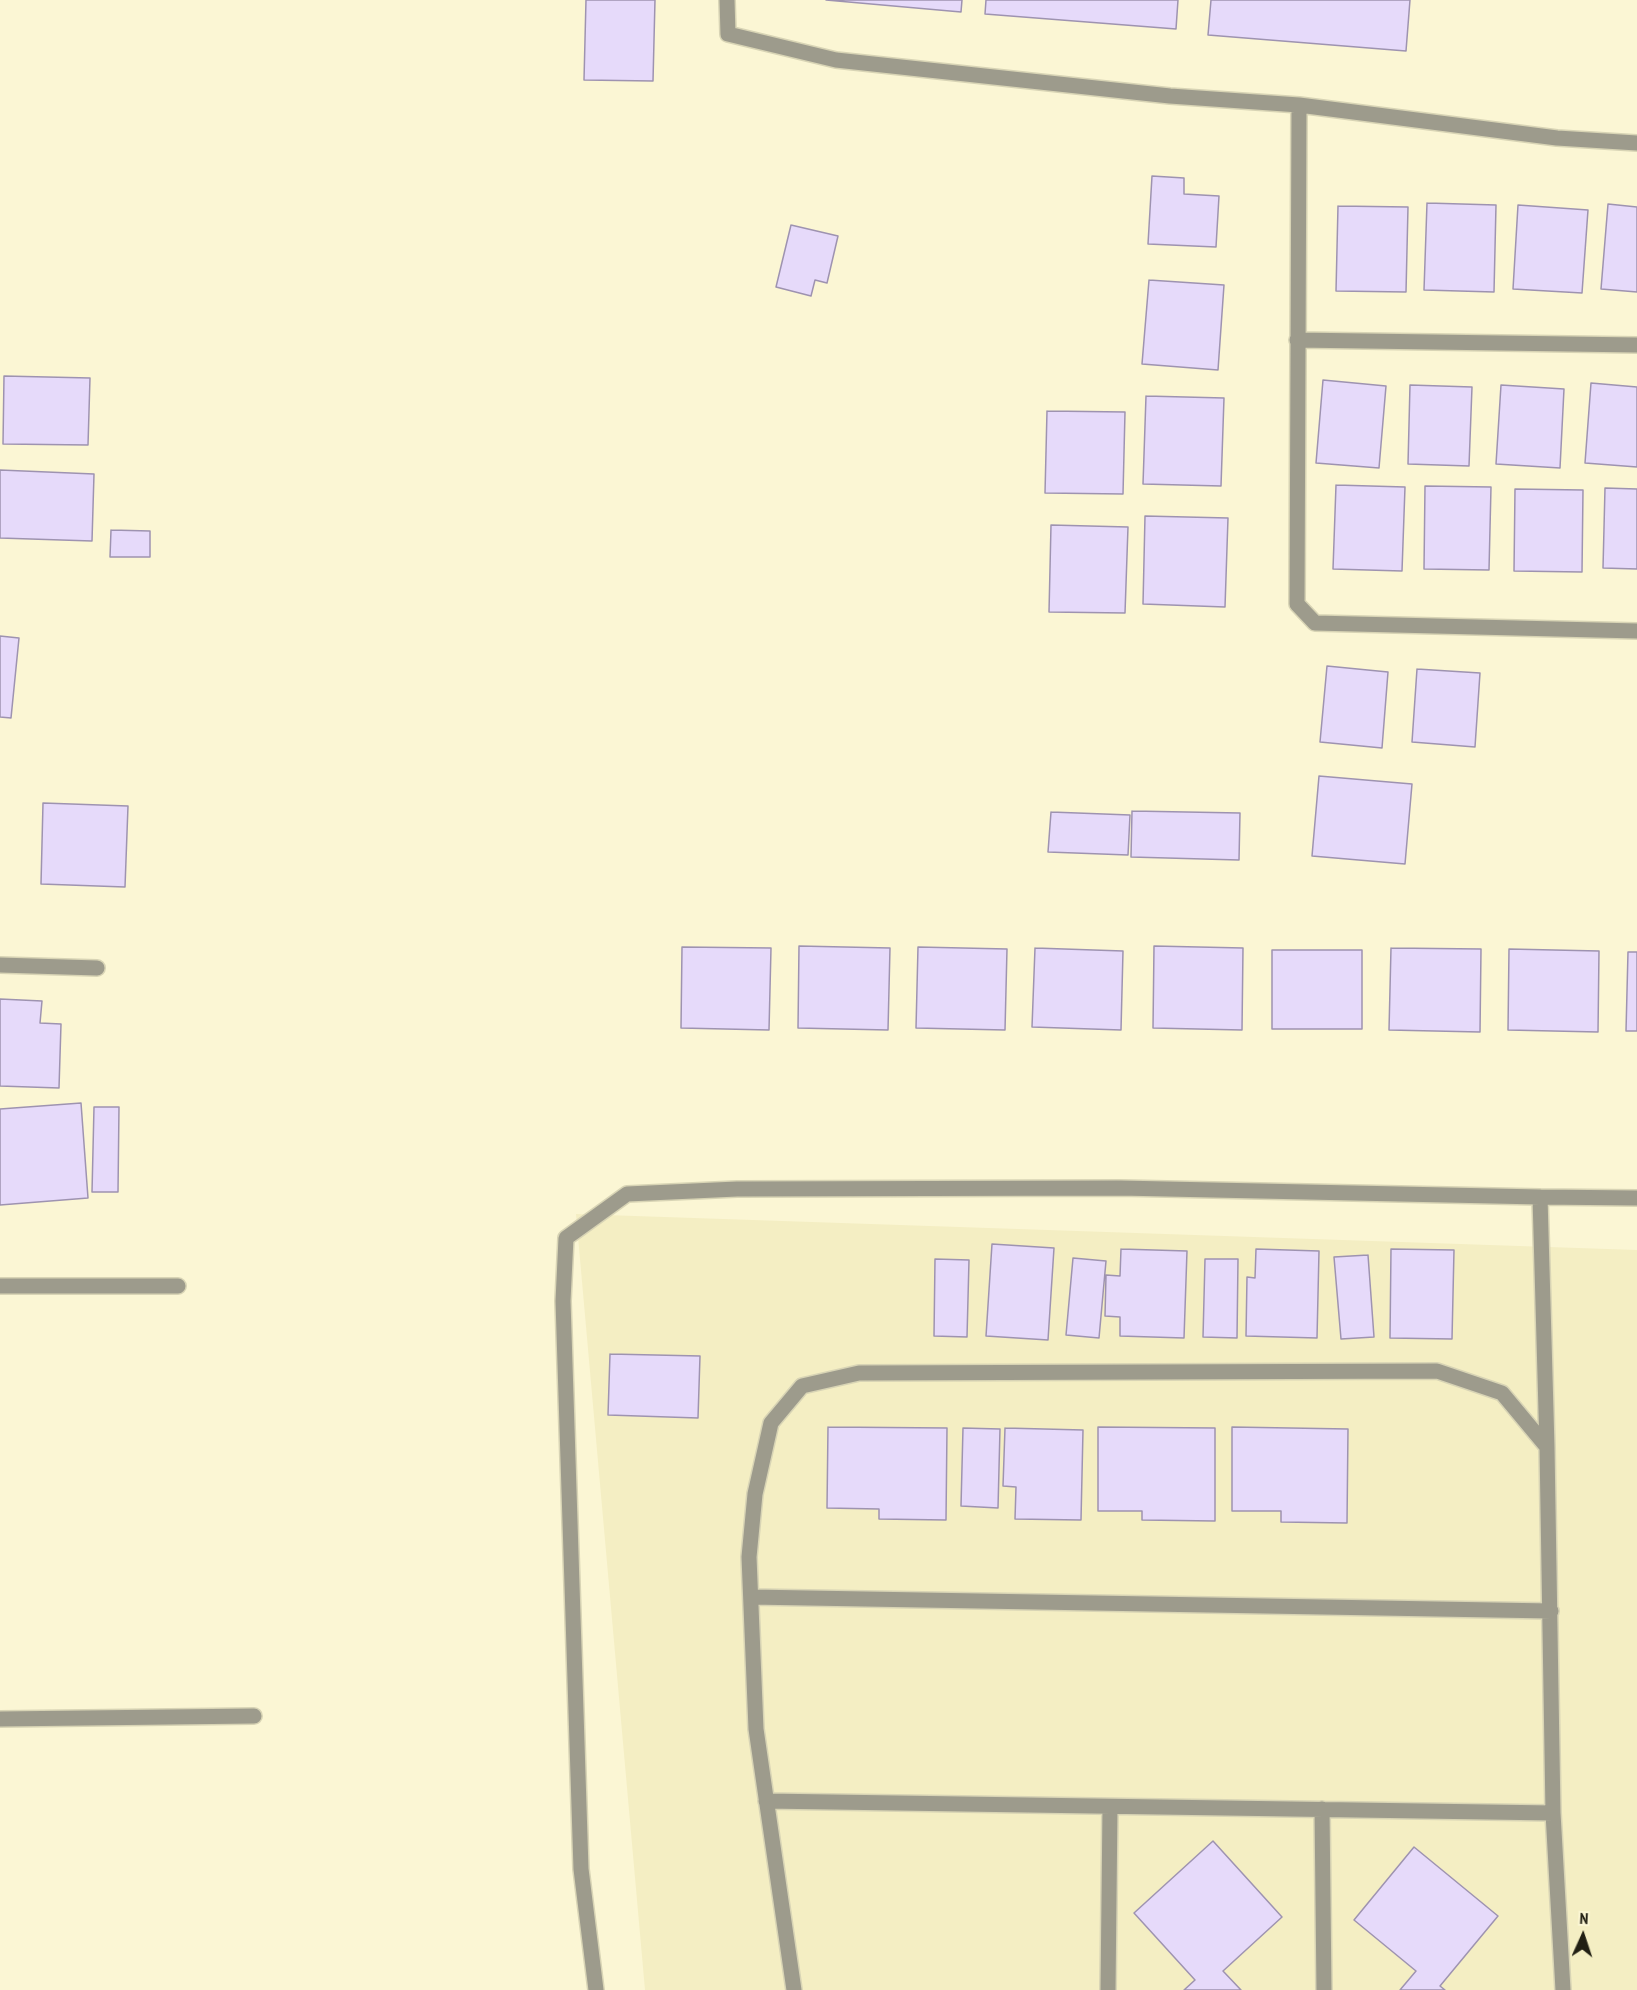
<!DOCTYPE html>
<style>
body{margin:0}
#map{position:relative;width:1637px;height:1990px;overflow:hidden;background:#fbf6d4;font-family:"PT Sans Narrow",sans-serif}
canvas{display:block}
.north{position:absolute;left:1553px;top:1906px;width:60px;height:60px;-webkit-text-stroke:4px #fbf6d4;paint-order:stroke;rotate:3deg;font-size:16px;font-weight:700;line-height:24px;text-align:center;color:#211f13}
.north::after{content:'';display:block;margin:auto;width:21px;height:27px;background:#211f13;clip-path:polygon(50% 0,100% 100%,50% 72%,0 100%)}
</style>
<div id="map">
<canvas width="1637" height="1990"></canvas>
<div class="north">N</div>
</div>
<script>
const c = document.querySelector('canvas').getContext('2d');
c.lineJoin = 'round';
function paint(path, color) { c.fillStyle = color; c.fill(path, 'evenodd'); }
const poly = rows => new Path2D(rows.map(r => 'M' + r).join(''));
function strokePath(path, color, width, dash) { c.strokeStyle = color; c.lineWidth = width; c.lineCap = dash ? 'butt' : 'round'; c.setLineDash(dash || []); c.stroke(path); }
const built = poly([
 [576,1214,1637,1250,1637,1990,645,1990]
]);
const building = poly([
 [586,0,655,0,653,81,584,80,586,0],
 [826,0,962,0,961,12,826,0],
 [986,0,1178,0,1176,29,985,14,986,0],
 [1211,0,1410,0,1406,51,1208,35,1211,0],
 [1152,176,1184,178,1184,194,1219,196,1216,247,1148,244,1152,176],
 [1427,203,1496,205,1494,292,1424,290,1427,203],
 [1608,204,1637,207,1637,292,1601,289,1608,204],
 [1518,205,1588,210,1582,293,1513,289,1518,205],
 [1338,206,1408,207,1406,292,1336,291,1338,206],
 [791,225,838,236,827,283,815,280,811,296,776,287,791,225],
 [1149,280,1224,285,1218,370,1142,364,1149,280],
 [4,376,90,378,88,445,3,444,4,376],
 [1323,380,1386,386,1379,468,1316,463,1323,380],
 [1591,383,1637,387,1637,467,1585,463,1591,383],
 [1410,385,1472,387,1469,466,1408,464,1410,385],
 [1501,385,1564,389,1560,468,1496,464,1501,385],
 [1146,396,1224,398,1221,486,1143,484,1146,396],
 [1047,411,1125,412,1123,494,1045,493,1047,411],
 [0,470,94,474,92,541,0,538,0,470],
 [1336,485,1405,487,1402,571,1333,569,1336,485],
 [1425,486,1491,487,1489,570,1424,569,1425,486],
 [1605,488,1637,489,1637,569,1603,568,1605,488],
 [1515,489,1583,490,1582,572,1514,571,1515,489],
 [1145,516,1228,518,1225,607,1143,604,1145,516],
 [1051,525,1128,527,1125,613,1049,612,1051,525],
 [111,530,150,531,150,557,110,557,111,530],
 [0,636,19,638,11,718,0,717,0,636],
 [1327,666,1388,672,1382,748,1320,742,1327,666],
 [1417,669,1480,673,1475,747,1412,742,1417,669],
 [1319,776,1412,784,1405,864,1312,856,1319,776],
 [43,803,128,806,125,887,41,884,43,803],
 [1132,811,1240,813,1239,860,1131,857,1132,811],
 [1051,812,1130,815,1128,855,1048,852,1051,812],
 [799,946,890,948,888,1030,798,1028,799,946],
 [1154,946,1243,948,1242,1030,1153,1028,1154,946],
 [682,947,771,948,769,1030,681,1028,682,947],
 [918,947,1007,949,1005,1030,916,1028,918,947],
 [1035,948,1123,951,1121,1030,1032,1027,1035,948],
 [1391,948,1481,949,1480,1032,1389,1030,1391,948],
 [1509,949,1599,951,1598,1032,1508,1030,1509,949],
 [1272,950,1362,950,1362,1029,1272,1029,1272,950],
 [1628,952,1637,952,1637,1031,1626,1031,1628,952],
 [0,999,42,1001,40,1023,61,1024,59,1088,0,1086,0,999],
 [81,1103,88,1198,0,1205,0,1109,81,1103],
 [94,1107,119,1107,118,1192,92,1192,94,1107],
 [992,1244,1054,1248,1048,1340,986,1336,992,1244],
 [1121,1249,1187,1251,1184,1338,1120,1336,1120,1317,1105,1316,1106,1275,1120,1276,1121,1249],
 [1256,1249,1319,1251,1317,1338,1246,1336,1247,1277,1255,1278,1256,1249],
 [1391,1249,1454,1250,1452,1339,1390,1338,1391,1249],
 [1368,1255,1374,1337,1341,1339,1334,1257,1368,1255],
 [1073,1258,1106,1261,1099,1338,1066,1335,1073,1258],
 [935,1259,969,1260,967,1337,934,1336,935,1259],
 [1205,1259,1238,1259,1237,1338,1203,1337,1205,1259],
 [610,1354,700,1356,698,1418,608,1415,610,1354],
 [828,1427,947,1428,946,1520,879,1519,879,1509,827,1508,828,1427],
 [1098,1427,1215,1428,1215,1521,1142,1520,1142,1511,1098,1511,1098,1427],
 [1232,1427,1348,1429,1347,1523,1281,1522,1281,1511,1232,1511,1232,1427],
 [963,1428,1000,1429,998,1508,961,1506,963,1428],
 [1005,1428,1083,1430,1081,1520,1015,1519,1016,1487,1003,1486,1005,1428],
 [1213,1841,1282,1917,1223,1971,1241,1990,1184,1990,1195,1980,1134,1913,1213,1841],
 [1414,1847,1498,1916,1440,1986,1445,1990,1400,1990,1416,1971,1354,1920,1414,1847]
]);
const minor = poly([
 [727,0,728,34,836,60,1170,96,1299,105,1557,138,1637,143],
 [1299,105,1297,604,1315,623,1637,631],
 [1297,340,1637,345],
 [0,965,97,968],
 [0,1286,178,1286],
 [1547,1447,1540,1197,1637,1198],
 [751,1597,1551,1611],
 [0,1719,254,1716],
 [766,1801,1553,1813],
 [1322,1809,1324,1990],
 [596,1990,581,1869,563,1301,566,1238,627,1194,737,1189,1120,1188,1540,1197],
 [794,1990,756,1729,749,1557,755,1494,771,1423,802,1386,859,1373,1437,1371,1502,1393,1547,1447,1553,1813,1563,1990],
 [1108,1990,1110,1807]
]);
paint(built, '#f4eec3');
paint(building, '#e6dafa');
strokePath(building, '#9e93b0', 1.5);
strokePath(minor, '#d8d4b5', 18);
strokePath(minor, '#9d9b8c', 15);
</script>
